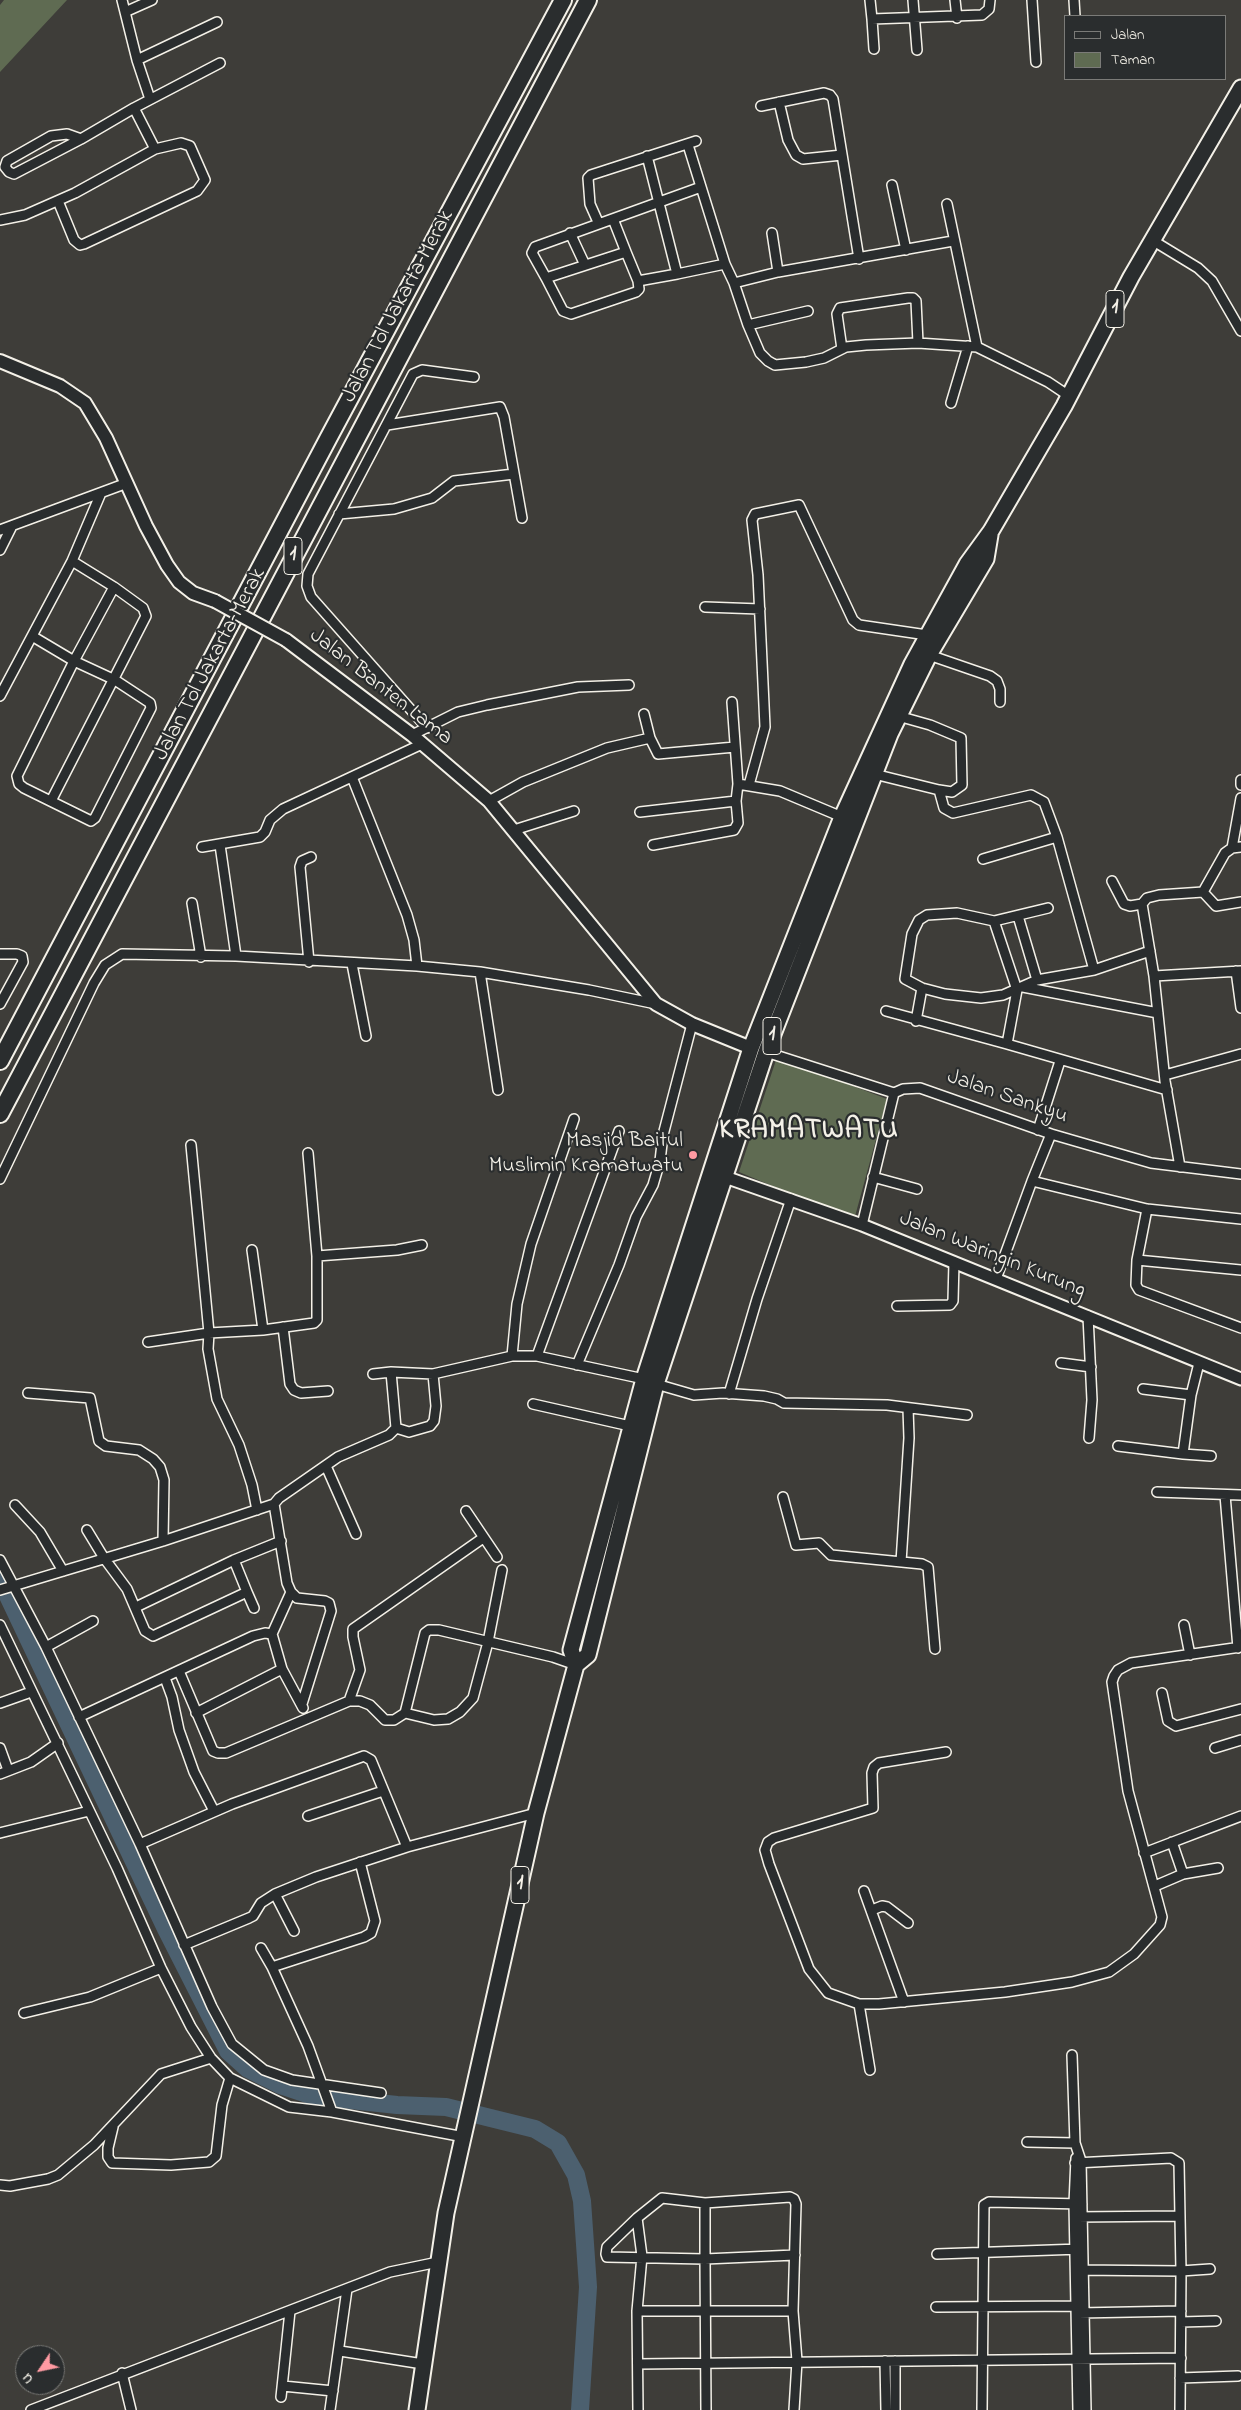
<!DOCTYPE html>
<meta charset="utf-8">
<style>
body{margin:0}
#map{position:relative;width:1241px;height:2410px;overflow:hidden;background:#3e3d39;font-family:"Indie Flower",sans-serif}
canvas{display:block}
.legend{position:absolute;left:1064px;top:15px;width:162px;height:65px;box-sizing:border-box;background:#2a2d2e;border:1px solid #7b7b78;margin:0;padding:6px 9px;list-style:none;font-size:15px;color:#f4f1e8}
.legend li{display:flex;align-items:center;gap:10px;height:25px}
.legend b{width:25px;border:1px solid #7b7b78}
.north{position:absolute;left:15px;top:2345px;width:50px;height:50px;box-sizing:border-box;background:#2a2d2e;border:1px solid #7b7b78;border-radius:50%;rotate:236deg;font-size:14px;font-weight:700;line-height:20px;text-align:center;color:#f4f1e8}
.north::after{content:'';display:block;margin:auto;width:18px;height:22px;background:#ff9aa2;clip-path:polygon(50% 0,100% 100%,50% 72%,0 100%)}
</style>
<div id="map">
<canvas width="1241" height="2410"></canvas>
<ul class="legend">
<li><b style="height:6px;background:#2a2d2e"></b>Jalan</li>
<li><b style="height:14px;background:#5f6b52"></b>Taman</li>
</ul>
<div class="north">U</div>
</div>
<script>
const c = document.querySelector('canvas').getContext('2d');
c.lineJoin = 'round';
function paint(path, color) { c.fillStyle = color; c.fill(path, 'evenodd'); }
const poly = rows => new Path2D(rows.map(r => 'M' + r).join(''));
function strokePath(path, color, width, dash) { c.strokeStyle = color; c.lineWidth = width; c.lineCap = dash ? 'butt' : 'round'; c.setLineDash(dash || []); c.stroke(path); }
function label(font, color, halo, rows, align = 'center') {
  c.font = font + ' "Indie Flower",sans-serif'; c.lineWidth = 4.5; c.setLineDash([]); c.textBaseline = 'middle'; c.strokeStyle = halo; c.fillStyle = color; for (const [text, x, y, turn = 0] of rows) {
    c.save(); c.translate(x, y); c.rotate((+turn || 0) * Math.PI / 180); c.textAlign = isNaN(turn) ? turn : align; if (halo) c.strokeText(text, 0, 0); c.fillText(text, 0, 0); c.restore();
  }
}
const green = poly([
 [4,0,67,0,0,72,0,5],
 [777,1057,887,1099,854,1220,739,1172]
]);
const river = poly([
 [0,1579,166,1929,228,2051,248,2069,280,2085,313,2096,397,2105,446,2107,535,2129,558,2143,576,2175,582,2201,588,2287,580,2410]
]);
const minor = poly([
 [122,0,137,60,150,99],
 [870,0,872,19,982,15,989,9,990,0],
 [913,0,917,50],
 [955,0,957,18],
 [1032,0,1036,62],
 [1074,0,1075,16],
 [125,12,152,0],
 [872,19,874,49],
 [137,60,217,22],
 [779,102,788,140,796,155,803,159,842,155],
 [761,106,824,93,830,95,833,99,859,259],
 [134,108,220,63],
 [81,139,67,134,51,136,7,161,5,167,9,172,14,174,81,139,134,108,155,149],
 [688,145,725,264,734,283,748,325,760,353,768,361,775,365,806,362,824,358,846,347,866,345,918,343,977,347,1048,382,1069,396],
 [647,156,677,274,725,264],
 [892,185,906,250],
 [947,204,977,347],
 [613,219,626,252,546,278,532,253,535,247,701,187],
 [0,220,25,215,75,193,155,149,181,143,190,146,205,180,197,191,84,244,80,245,74,240,58,201],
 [598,222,590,204,588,178,591,175,696,141],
 [570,233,585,265],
 [772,233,778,272],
 [1152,240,1198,268,1212,281,1241,331],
 [626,252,638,281,677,274],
 [546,278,563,311,571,314,636,292,639,289,638,281],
 [734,283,778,272,953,241],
 [748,325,808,311],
 [842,349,837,314,840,308,908,298,913,298,916,301,918,343],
 [951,403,968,346],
 [387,425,500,407,504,417,522,518],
 [339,514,394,509,432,498,454,481,514,474],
 [0,530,127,483],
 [0,550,11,528],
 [705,607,760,609],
 [32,636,74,661,115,680,150,703,151,708,95,818,91,821,24,788,19,784,17,776,74,661,114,587,72,561],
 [929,655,990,676,997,681,1000,689,1000,702],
 [0,696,72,561,101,493],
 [732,702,738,784],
 [644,714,650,738,658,754,735,747],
 [427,728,311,597,307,586,308,574,413,374,422,370,474,377],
 [412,735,458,712,487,705,578,687,629,685],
 [874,774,939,790,952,792,962,785,961,738,930,725,898,716],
 [352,777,407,915,414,940,417,966],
 [1241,780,1241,785],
 [749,785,765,727,758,575,752,520,755,514,799,505,853,620,859,625,927,635],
 [939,790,944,808,953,813,1031,795,1044,802,1057,837,1094,970],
 [51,801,146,616,143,608,114,587],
 [489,801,523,782,607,748,650,738],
 [640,812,736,801,738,784,780,791,842,817],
 [514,830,574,811],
 [220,845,236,956],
 [653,845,734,830,738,823,736,801],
 [202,847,260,837,265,832,270,820,283,809,422,744],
 [1232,848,1241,798],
 [983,859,1057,837],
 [1112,881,1124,904,1130,906,1142,904],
 [1203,892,1225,853,1232,848,1241,847],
 [192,903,201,957],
 [1048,908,994,921,957,913,927,915,919,920,912,934,905,979,922,988,945,994,981,998,1003,995,1037,980,1094,970,1150,951],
 [1018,916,1037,980],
 [994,921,1017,990,1007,1044,1167,1090],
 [0,954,17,954,22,956,23,962,0,1004],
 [309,962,300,867,302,861,311,857],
 [352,964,366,1036],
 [1236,971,1241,1008],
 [480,972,498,1090],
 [1154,976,1241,971],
 [1023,987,1158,1013],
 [886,1011,1007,1044],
 [916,1021,922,988],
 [766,1052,894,1093,903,1089,920,1088,1051,1134,1151,1163,1241,1174],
 [1165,1075,1241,1054],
 [1038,1130,1060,1061],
 [1180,1167,1165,1081,1154,976,1142,904,1147,898,1159,895,1203,892,1216,906,1241,902],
 [873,1177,917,1189],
 [0,1179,94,983,105,965,122,954,236,956,417,966,480,972,589,990,656,1004],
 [1032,1181,1051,1134],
 [1147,1209,1137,1260,1136,1285,1139,1290,1241,1328],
 [862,1225,894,1093],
 [252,1250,263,1330],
 [317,1256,397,1250,422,1245],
 [1137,1260,1241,1270],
 [996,1279,1032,1181,1147,1209,1241,1219],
 [897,1306,950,1305,953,1301,954,1262],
 [1088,1316,1092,1400,1089,1438],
 [283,1327,290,1384,294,1390,301,1393,328,1391],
 [148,1342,209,1333,191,1145],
 [512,1356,517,1304,531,1244,574,1119],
 [537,1356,619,1131],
 [1061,1363,1091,1367],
 [577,1365,619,1265,636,1217,653,1185,660,1161,663,1135,692,1024],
 [373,1374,391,1372],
 [656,1384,694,1395,723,1393,764,1396,777,1399,784,1403,887,1405,967,1415],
 [1143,1389,1191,1395],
 [28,1393,90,1398,99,1441,106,1446,139,1450,153,1459,160,1467,164,1480,163,1541],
 [729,1394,757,1299,791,1199],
 [533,1404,630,1426],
 [396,1428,409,1432,430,1426,434,1421,436,1406,433,1374],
 [1118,1446,1183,1454,1191,1395,1199,1363],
 [1183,1454,1211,1456],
 [326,1466,356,1534],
 [1157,1492,1241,1495],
 [1225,1495,1238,1648],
 [783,1497,796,1545,819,1543,831,1555,922,1564,928,1567,935,1649],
 [274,1504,279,1498,338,1457,389,1435,396,1428,391,1372,433,1374,512,1356,537,1356,644,1379],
 [15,1505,40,1532,63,1571],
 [257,1510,252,1485,239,1445,217,1399,208,1349,209,1333,263,1330,314,1323,317,1320,317,1256,308,1153],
 [466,1511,497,1557],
 [87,1530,104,1558,127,1589,145,1631,153,1636,247,1592,234,1560],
 [0,1560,46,1647,140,1844,212,2007,232,2044,264,2070,292,2080,381,2093],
 [901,1562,909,1438,908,1408],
 [0,1590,163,1541,274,1504,287,1583,291,1592,297,1598,325,1601,329,1603,331,1611,302,1704],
 [247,1592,254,1608],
 [136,1607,234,1560,281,1541],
 [0,1625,117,1868,161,1968,191,2027,211,2058,230,2078,289,2107,332,2112,464,2137],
 [1184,1625,1190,1655],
 [272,1634,291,1592],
 [46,1647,93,1621],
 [179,1671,213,1751,218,1753,226,1753,349,1701,360,1701,370,1705,385,1720,394,1720,405,1713,434,1720,448,1719,460,1712,473,1698,488,1642,502,1570],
 [165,1678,172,1697,179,1730,194,1772,214,1811],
 [1162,1693,1168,1721,1176,1726,1241,1709],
 [349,1701,360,1670,353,1637,353,1629,483,1538],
 [0,1703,31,1692],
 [196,1713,282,1669,303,1708],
 [405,1713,425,1633,429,1630,439,1630,553,1657,576,1665],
 [79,1717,253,1636,265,1633,272,1634,282,1669],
 [0,1748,8,1770],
 [1215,1748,1241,1740],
 [946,1752,879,1763,874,1767,872,1773,873,1808,774,1838,768,1842,765,1850,769,1864,809,1969,828,1993,859,2004,879,2004,1005,1992,1072,1982,1109,1972,1134,1954,1160,1925,1162,1917,1128,1791,1112,1682,1114,1676,1118,1670,1131,1663,1241,1647],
 [0,1774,31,1762,58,1743],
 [308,1816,383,1791],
 [0,1833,89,1811],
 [1172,1842,1183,1874],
 [140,1844,232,1804,364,1756,371,1760,407,1847],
 [1144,1853,1241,1816],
 [1155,1886,1183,1874,1218,1868],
 [864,1891,904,2002],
 [275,1894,294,1931],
 [872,1910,882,1906,887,1907,908,1923],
 [184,1945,249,1918,253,1916,261,1903,275,1894,316,1877,407,1847,536,1813],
 [261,1948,272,1967,308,2046,332,2112],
 [272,1967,364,1937,371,1933,375,1921,360,1862],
 [859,2004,870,2070],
 [24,2013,90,1997,161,1968],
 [1072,2055,1075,2143,1081,2161,1086,2410],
 [113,2127,108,2148,108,2157,112,2163,171,2165,209,2162,216,2156,222,2105,230,2078],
 [1027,2142,1075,2143],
 [1076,2158,1074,2204,1078,2410],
 [1075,2163,1171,2158,1179,2163,1181,2271,1180,2410],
 [0,2185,10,2186,48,2179,58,2175,94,2145,161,2074,211,2058],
 [705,2203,705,2259,795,2255],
 [1077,2217,1179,2216],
 [637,2218,642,2256,637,2311,638,2410],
 [937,2254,1080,2249],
 [1078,2270,1181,2271,1210,2269],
 [936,2307,1081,2306],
 [637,2311,793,2311],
 [1079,2313,1181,2311],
 [1181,2322,1216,2321],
 [340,2351,423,2364],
 [885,2361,886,2410],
 [895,2361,895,2410],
 [638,2364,1181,2358],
 [122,2373,131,2410],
 [1180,2378,1238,2376],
 [283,2386,333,2391],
 [281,2397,290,2311],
 [31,2410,390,2272,438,2262],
 [330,2410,347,2289],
 [706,2410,705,2259,607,2257,606,2254,607,2247,637,2218,662,2198,705,2203,790,2197,794,2199,796,2204,793,2311,797,2361,794,2410],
 [982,2410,984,2205,989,2202,1082,2204]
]);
const tertiary = poly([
 [725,1177,862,1225,1241,1379]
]);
const secondary = poly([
 [0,361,60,386,85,403,106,438,146,526,167,565,179,582,193,593,215,601],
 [286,640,412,735,489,801,656,1004,692,1024,751,1048]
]);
const trunk = poly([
 [576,1665,588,1655,656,1384,766,1052,890,734,929,655,986,559,990,535],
 [417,2410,446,2213,536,1813,576,1665,571,1650,644,1379,751,1048,842,817,912,664,967,564,991,531,1064,406,1131,277,1241,88]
]);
const motorway = poly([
 [0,1061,329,437,563,0],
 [0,1114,588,0]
]);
const secondaryBridge = poly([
 [215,601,286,640]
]);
const markers = [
 [693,1155,5,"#ff9aa2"]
];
const shields = [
 [1115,309,18],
 [293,556,18],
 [772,1036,18],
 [520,1885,18]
];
const shieldNames = [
 ["1",1115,309],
 ["1",293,556],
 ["1",772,1036],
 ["1",520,1885]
];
const streetNames = [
 ["Jalan Tol Jakarta–Merak",399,307,-62],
 ["Jalan Tol Jakarta–Merak",211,665,-62],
 ["Jalan Banten Lama",380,688,38],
 ["Jalan Sankyu",1007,1098,19],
 ["Jalan Waringin Kurung",992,1256,22]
];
const poiNames = [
 ["Masjid Baitul",683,1142],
 ["Muslimin Kramatwatu",683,1167]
];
const districtNames = [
 ["KRAMATWATU",809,1132]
];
paint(green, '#5f6b52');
strokePath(river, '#4c606f', 18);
strokePath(minor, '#f4f1e8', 12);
strokePath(tertiary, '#f4f1e8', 15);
strokePath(secondary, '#f4f1e8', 16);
strokePath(trunk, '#f4f1e8', 19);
strokePath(motorway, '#f4f1e8', 20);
strokePath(minor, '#2a2d2e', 9);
strokePath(tertiary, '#2a2d2e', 11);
strokePath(secondary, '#2a2d2e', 12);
strokePath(trunk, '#2a2d2e', 15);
strokePath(motorway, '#2a2d2e', 16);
strokePath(secondaryBridge, '#f4f1e8', 16, []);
strokePath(secondaryBridge, '#2a2d2e', 12);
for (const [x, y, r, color] of markers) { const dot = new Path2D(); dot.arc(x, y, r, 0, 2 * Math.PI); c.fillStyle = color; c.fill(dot); strokePath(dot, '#2a2d2e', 2); }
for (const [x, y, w] of shields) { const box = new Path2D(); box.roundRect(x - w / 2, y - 18.5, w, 37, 4); c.fillStyle = '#2a2d2e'; c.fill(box); strokePath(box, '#f4f1e8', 1); }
label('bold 21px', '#f4f1e8', null, shieldNames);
label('22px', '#f4f1e8', '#2a2d2e', streetNames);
label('22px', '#f4f1e8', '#2a2d2e', poiNames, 'right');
c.letterSpacing = '1px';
label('bold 28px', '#f4f1e8', '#2a2d2e', districtNames);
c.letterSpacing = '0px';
</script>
